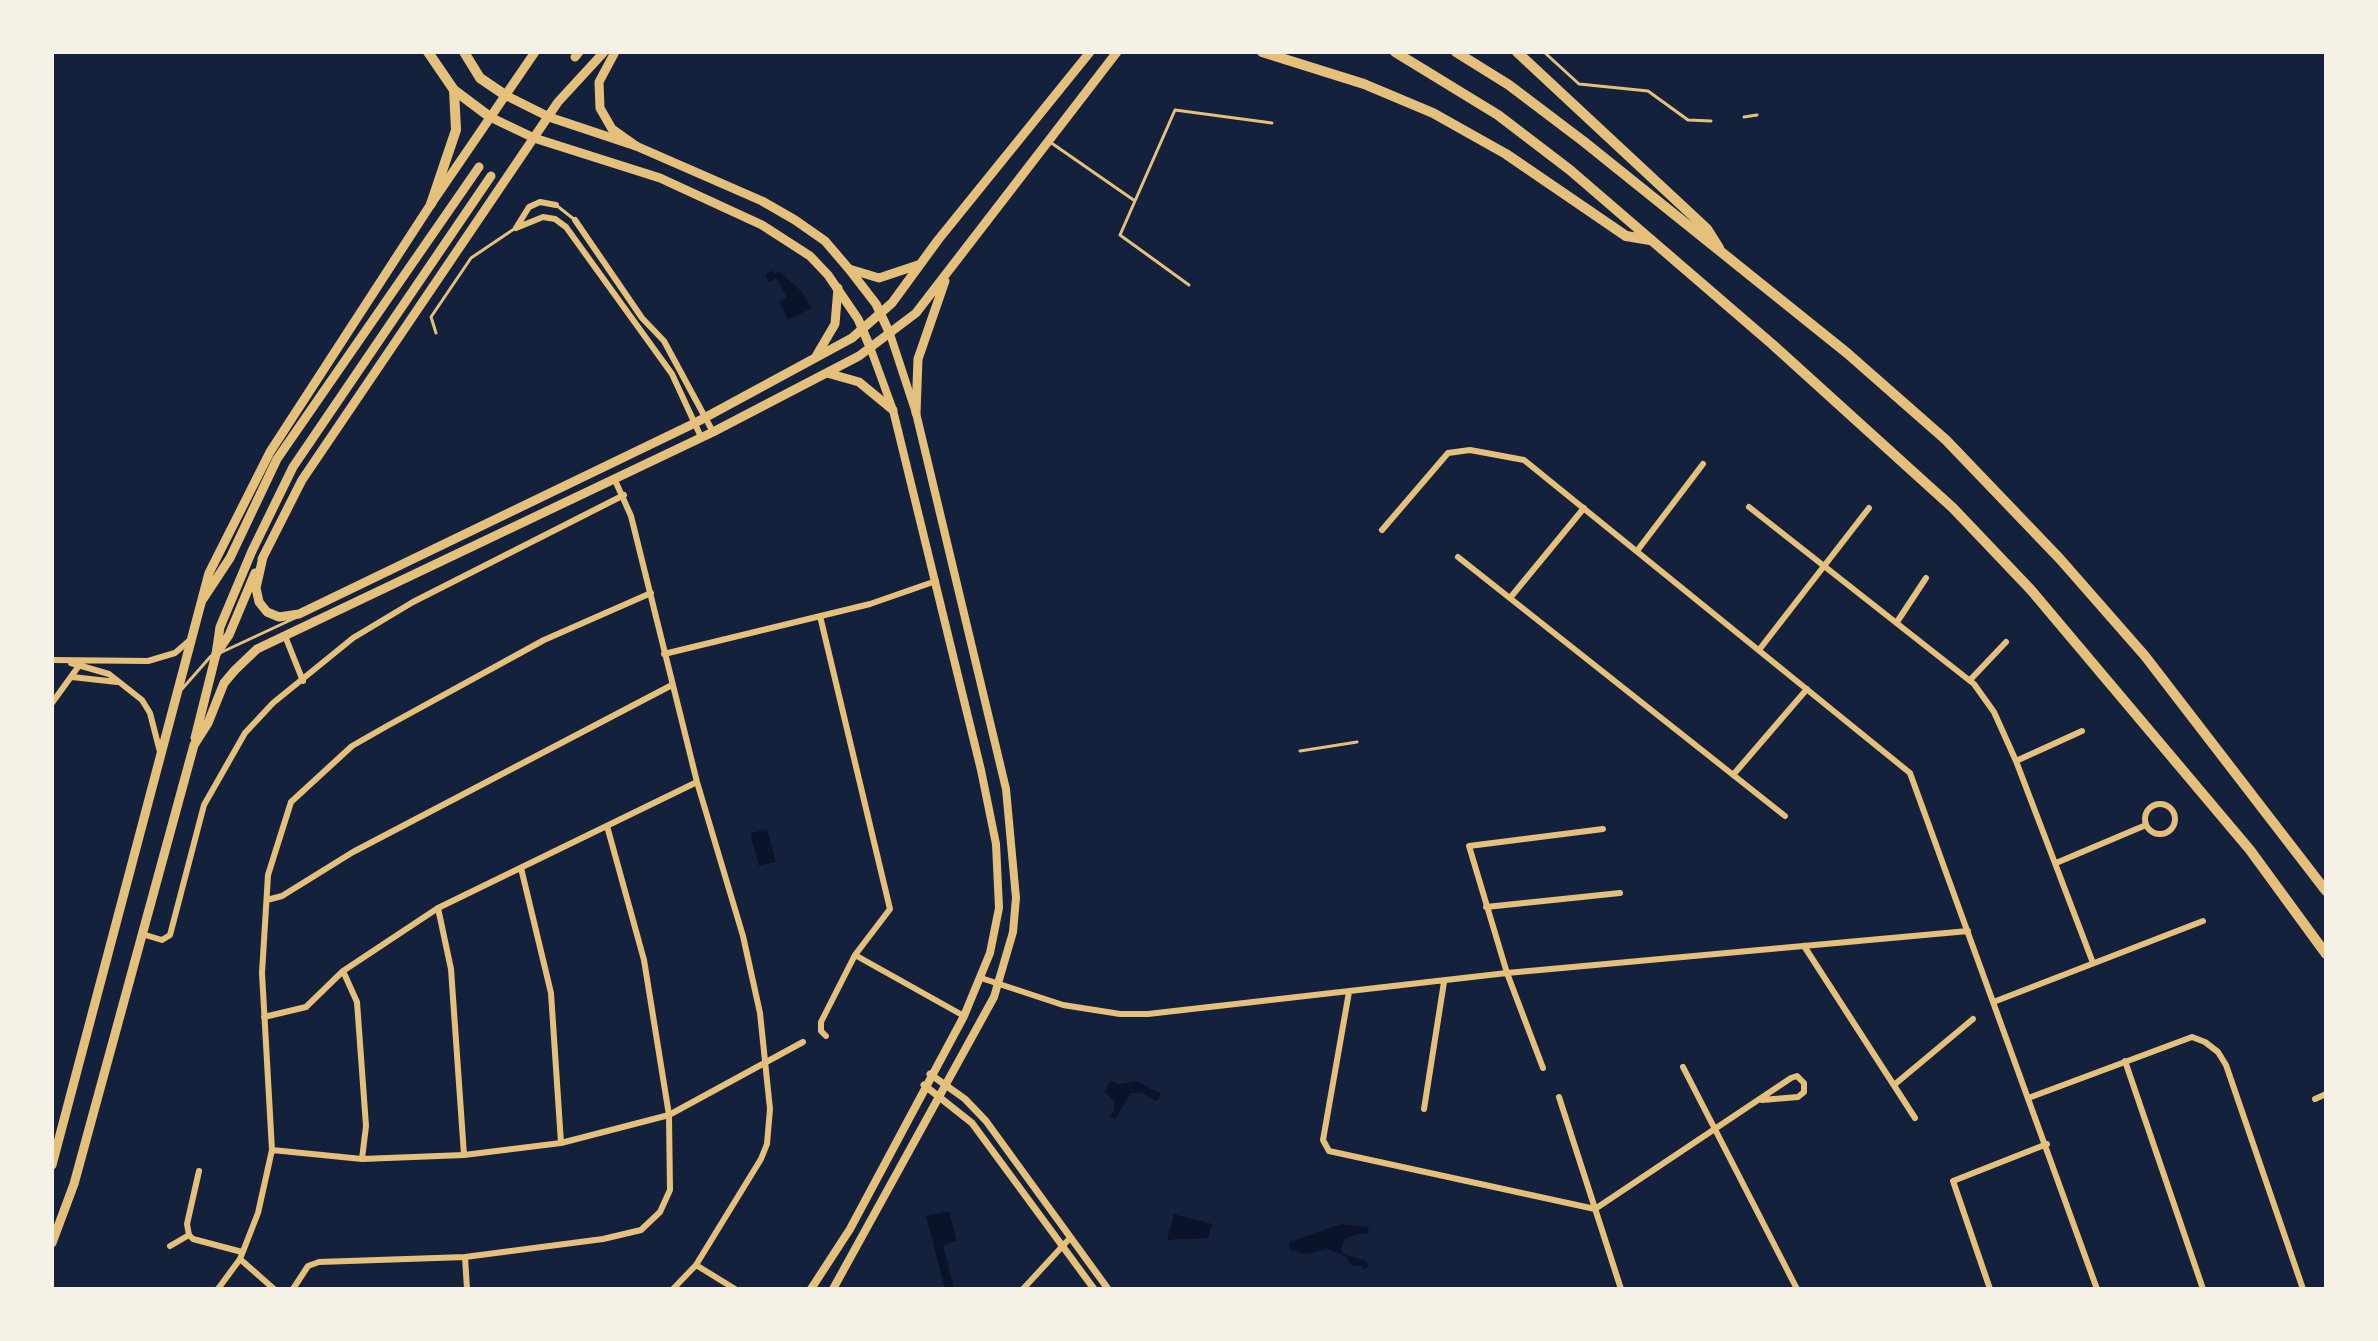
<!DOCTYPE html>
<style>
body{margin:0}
#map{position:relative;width:2378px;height:1341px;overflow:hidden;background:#14213d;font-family:Helvetica,sans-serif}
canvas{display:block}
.frame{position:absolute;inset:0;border:54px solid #f6f1e7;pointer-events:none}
</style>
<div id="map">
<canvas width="2378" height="1341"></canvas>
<div class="frame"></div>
</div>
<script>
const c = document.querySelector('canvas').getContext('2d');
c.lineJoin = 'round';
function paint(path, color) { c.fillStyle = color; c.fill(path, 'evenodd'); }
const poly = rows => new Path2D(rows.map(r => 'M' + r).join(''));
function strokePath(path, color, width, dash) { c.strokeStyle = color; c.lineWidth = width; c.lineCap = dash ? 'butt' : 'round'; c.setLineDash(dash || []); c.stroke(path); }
const water = poly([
 [772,270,775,274,779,271,803,293,811,308,788,320,779,302,787,297,776,278,769,282,765,274],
 [767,829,776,862,759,866,750,833],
 [1110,1081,1120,1084,1137,1081,1161,1094,1157,1101,1142,1093,1131,1093,1115,1119,1109,1116,1114,1110,1114,1101,1105,1092],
 [949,1211,957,1241,943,1245,954,1288,945,1289,926,1216],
 [1174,1214,1212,1224,1208,1238,1167,1240],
 [1341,1224,1368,1227,1369,1234,1356,1234,1345,1239,1341,1249,1344,1254,1365,1261,1369,1266,1364,1270,1362,1266,1352,1266,1345,1256,1328,1249,1306,1254,1290,1250,1289,1242]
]);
const service = poly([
 [1544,52,1579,84,1648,91,1688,120,1711,121],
 [1744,117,1757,115],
 [1050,142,1135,201],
 [556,205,575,220],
 [1189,285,1120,235,1175,110,1272,123],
 [436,333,431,317,471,258,514,229],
 [222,652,295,618],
 [182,689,211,656],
 [1300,751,1357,742]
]);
const minor = poly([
 [575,220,642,318,664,341,713,432],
 [516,228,543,217,555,219,566,227,672,374,701,437],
 [516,228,529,207,540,202,556,205],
 [614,478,631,516,697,782,743,936,760,1013,770,1109,767,1144,761,1159,696,1265,673,1289],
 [1749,507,1974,684,1994,712,2016,761,2093,963],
 [1382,530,1448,453,1470,450,1524,460,1910,773,2097,1289],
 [1637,551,1703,464],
 [1458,557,1785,816],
 [1510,598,1584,508],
 [820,616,890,909,855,955,821,1022,821,1031,826,1036],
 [1897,622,1926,578],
 [285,636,303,681],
 [1759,650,1869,508],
 [664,654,870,604,936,581],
 [52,660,148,661,175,653,190,640],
 [71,663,109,674,142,700,150,713,160,752],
 [72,677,117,682],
 [1971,679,2006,642],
 [52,703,78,667],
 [2016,761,2082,731],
 [1733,775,1807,689],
 '2145 819a15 15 0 1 1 30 0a15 15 0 1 1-30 0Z',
 [2056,863,2146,825],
 [521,868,551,993,561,1143],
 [267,900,282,896,353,852,672,685],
 [1486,907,1620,893],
 [438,908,451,969,464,1155],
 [142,934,162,940,170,935,204,805,245,733,273,703,353,638,413,602,624,495],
 [1804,946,1915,1118],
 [855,955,964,1016],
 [343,971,357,1002,366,1126,362,1159],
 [981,978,1063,1005,1120,1014,1148,1014,1507,973,1968,931],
 [1349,992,1323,1140,1329,1151,1595,1209],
 [1996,1001,2203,921],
 [264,1017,306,1007,343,971,438,908,697,782],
 [2125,1061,2203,1289],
 [1683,1067,1797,1289],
 [1543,1068,1507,973,1469,846,1603,829],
 [1894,1085,1973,1019],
 [1559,1097,1621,1289],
 [2031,1097,2192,1037,2205,1042,2218,1052,2226,1065,2303,1289],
 [2315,1099,2326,1094],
 [1424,1109,1444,982],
 [272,1150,362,1159,464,1155,561,1143,669,1115,803,1042],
 [199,1171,187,1224,189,1235,193,1239,242,1252],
 [1595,1209,1791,1078,1797,1076,1804,1083,1804,1092,1798,1097,1762,1100],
 [170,1246,189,1235],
 [465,1257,467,1289],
 [240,1259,274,1289],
 [696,1265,735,1289],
 [218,1289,240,1259,258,1213,272,1150,262,973,268,875,291,802,352,746,387,726,544,640,651,593],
 [293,1289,308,1266,319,1262,465,1257,603,1239,641,1230,660,1212,670,1190,669,1115,644,960,607,826],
 [1023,1289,1070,1238],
 [1990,1289,1953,1181,2047,1144]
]);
const tertiary = poly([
 [930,1074,965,1099,986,1121,1108,1289],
 [924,1085,972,1123,1094,1289]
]);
const secondary = poly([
 [811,1289,850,1229,964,1016,990,953,999,908,996,844,981,770,893,410,870,347],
 [833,1289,994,997,1013,932,1016,898,1006,789,916,413,890,334]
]);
const primary = poly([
 [575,57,579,52],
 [505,95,549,117,636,146,762,201,795,220,825,241,849,269,876,304,890,334],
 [490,117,534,138,660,178,762,225,810,256,828,275,858,319,870,347],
 [203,599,230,558,277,459,479,167],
 [216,654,220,627,252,551,293,467,491,176]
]);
const trunk = poly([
 [615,52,599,82,600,108,612,129,636,146],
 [849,269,879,278,918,265],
 [815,358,835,324,838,288],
 [827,373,859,382,893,410],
 [916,413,918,359,945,281],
 [263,557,256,588,259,602,267,612,279,617,299,614,695,423,852,338,892,303,938,240,1090,52],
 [262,559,302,480,558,102,604,52],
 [195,738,216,654,229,635,255,573],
 [52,1165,209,573,270,452,431,204,535,52],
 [52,1243,74,1184,194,745,208,723,224,683,235,670,257,649,713,432,859,356,916,313,1117,52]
]);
const motorway = poly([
 [428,52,454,90,490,117],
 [464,52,480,78,505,95],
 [1262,52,1364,84,1433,113,1506,154,1626,236,1650,240],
 [1395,52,1498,115,1570,170,1772,344,1953,508,2031,590,2250,850,2326,954],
 [1456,52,1509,85,1583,141,1847,353,1946,440,2060,559,2145,656,2326,891],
 [1517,52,1707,229,1719,248],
 [431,204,456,130,454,90]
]);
paint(water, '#0b132b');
strokePath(service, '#e5c07b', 3);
strokePath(minor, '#e5c07b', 6);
strokePath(tertiary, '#e5c07b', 7);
strokePath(secondary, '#e5c07b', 8);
strokePath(primary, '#e5c07b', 9);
strokePath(trunk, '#e5c07b', 9);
strokePath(motorway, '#e5c07b', 10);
</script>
